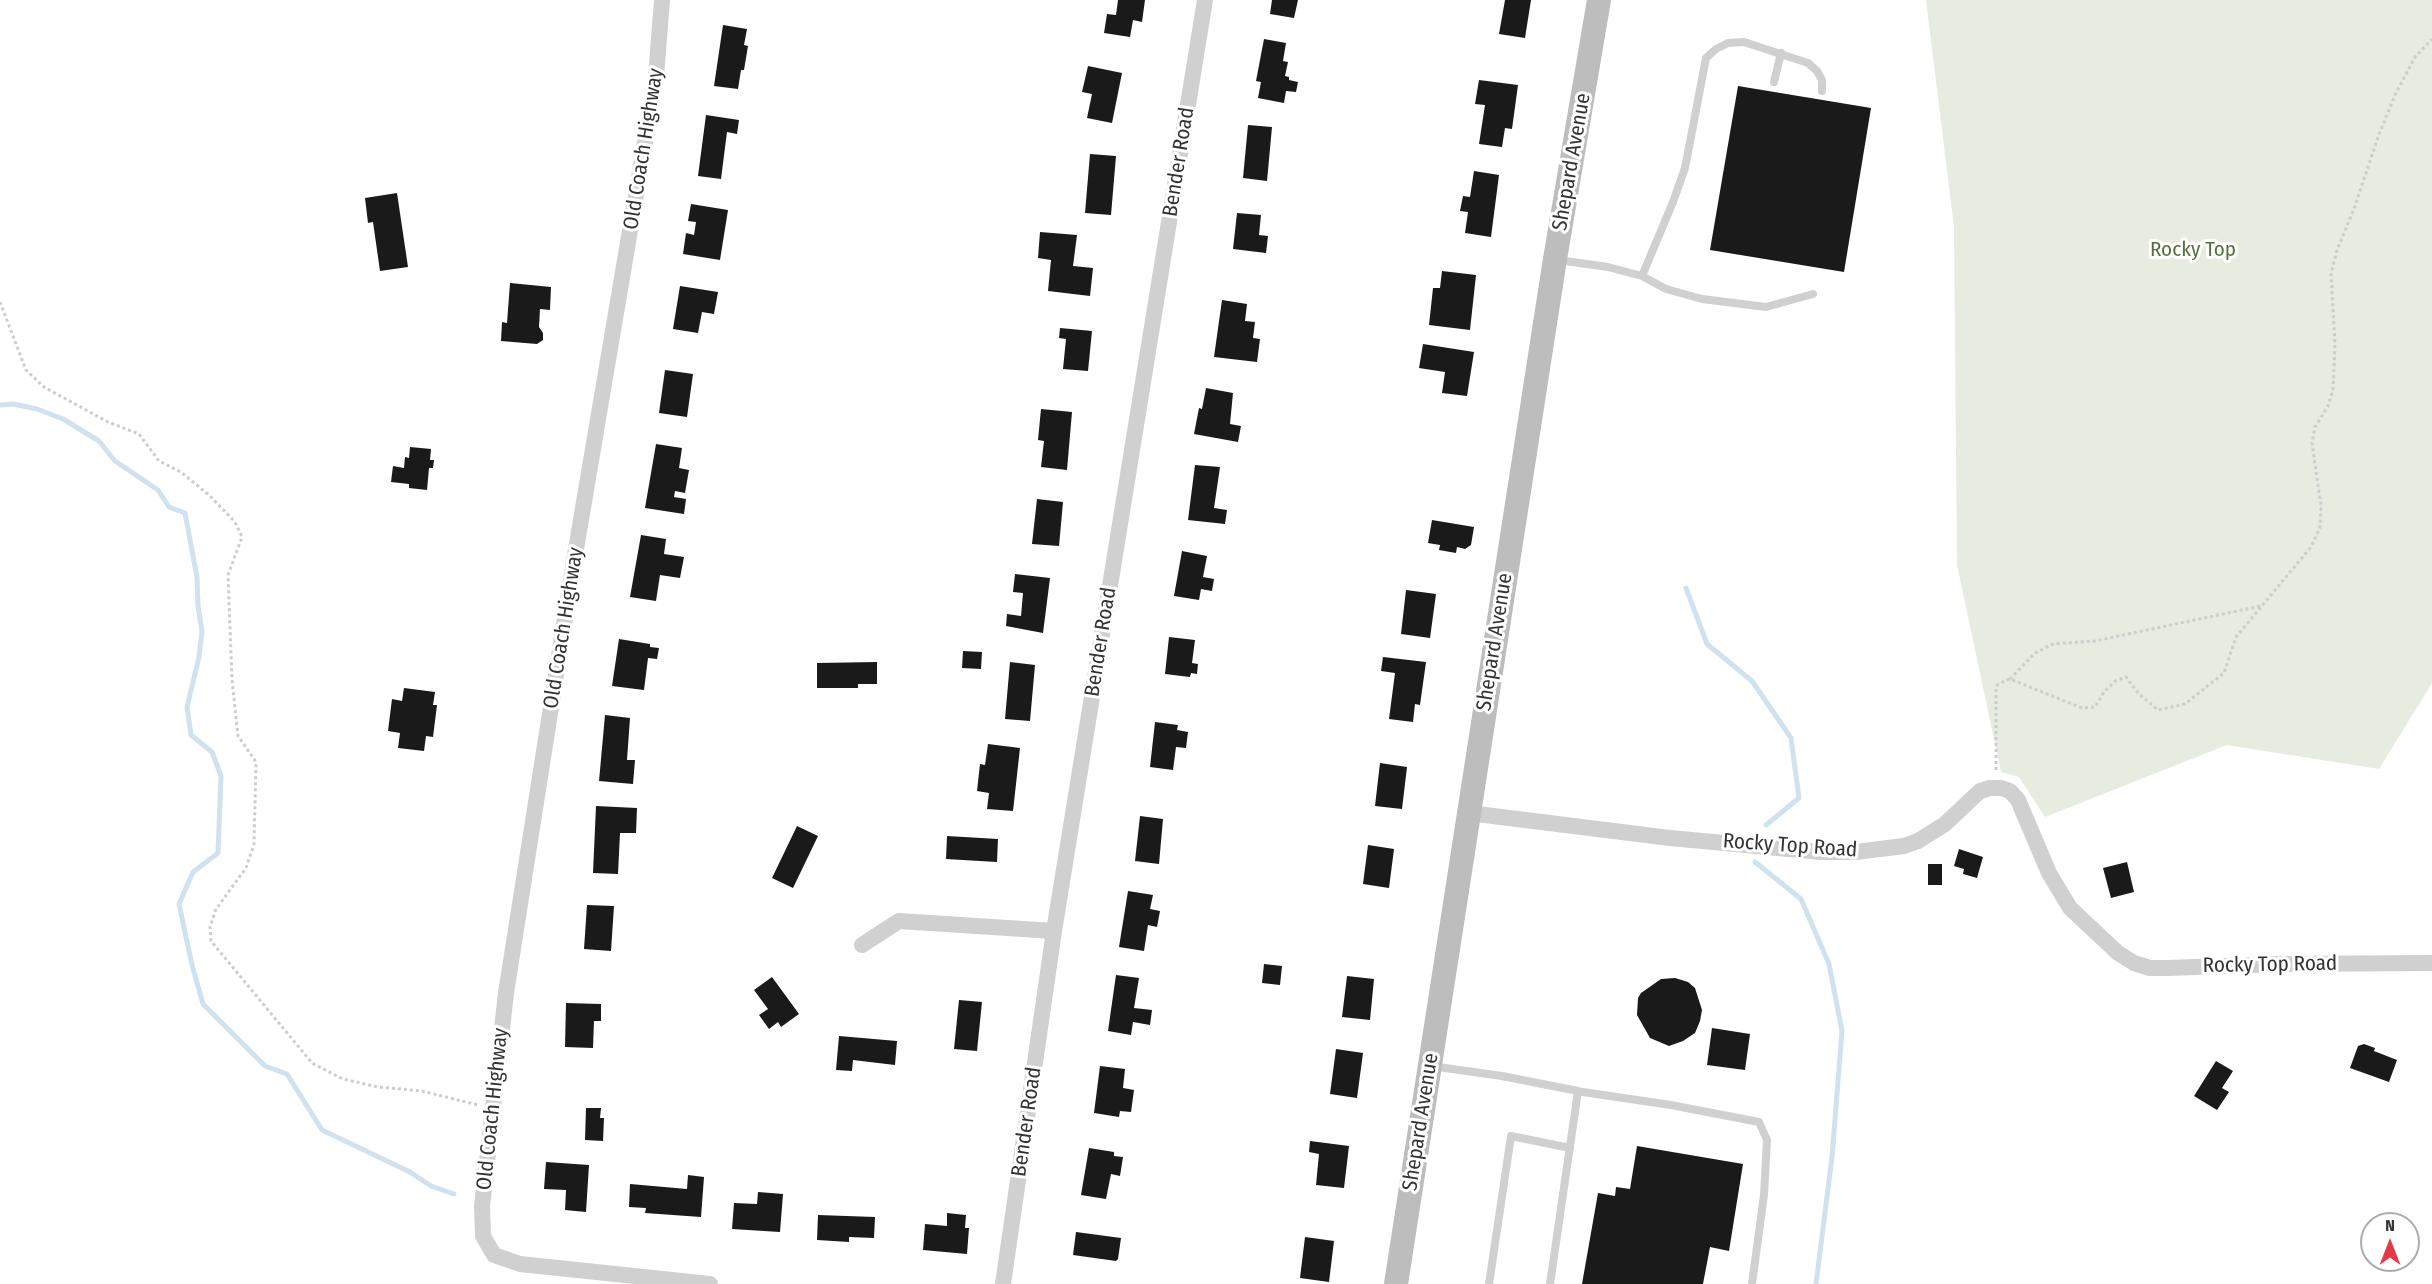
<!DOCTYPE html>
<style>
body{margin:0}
#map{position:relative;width:2432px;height:1284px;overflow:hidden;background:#fff;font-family:"Fira Sans Condensed",sans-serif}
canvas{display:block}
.north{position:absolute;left:2360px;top:1212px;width:60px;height:60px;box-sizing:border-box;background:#fff;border:2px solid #adadad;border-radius:50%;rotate:0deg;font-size:16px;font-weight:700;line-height:24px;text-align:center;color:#333}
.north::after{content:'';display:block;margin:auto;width:21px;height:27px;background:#e63946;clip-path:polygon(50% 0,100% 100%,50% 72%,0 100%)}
</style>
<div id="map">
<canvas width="2432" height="1284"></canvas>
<div class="north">N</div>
</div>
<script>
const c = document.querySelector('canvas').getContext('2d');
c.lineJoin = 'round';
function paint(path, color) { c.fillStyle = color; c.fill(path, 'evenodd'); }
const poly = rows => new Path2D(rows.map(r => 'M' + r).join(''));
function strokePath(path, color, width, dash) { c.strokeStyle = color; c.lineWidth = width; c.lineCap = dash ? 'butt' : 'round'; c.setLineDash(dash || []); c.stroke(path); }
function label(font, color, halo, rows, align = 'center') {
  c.font = font + ' "Fira Sans Condensed",sans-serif'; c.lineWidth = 6; c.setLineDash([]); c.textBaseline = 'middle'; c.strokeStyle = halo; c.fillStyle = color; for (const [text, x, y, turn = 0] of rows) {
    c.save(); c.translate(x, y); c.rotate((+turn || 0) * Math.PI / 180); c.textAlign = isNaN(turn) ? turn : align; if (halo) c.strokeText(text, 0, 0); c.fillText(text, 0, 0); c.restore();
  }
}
const green = poly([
 [1926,0,2432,0,2432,683,2379,769,2227,745,2045,817,2019,777,2001,772,1957,565,1954,227]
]);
const stream = poly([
 [0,405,13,404,37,409,63,419,99,441,115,461,158,490,169,507,185,513,197,577,198,606,202,631,199,657,187,707,191,735,212,752,221,776,218,853,193,872,179,904,192,965,203,1004,265,1066,287,1074,322,1130,410,1172,431,1186,454,1194],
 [1686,588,1707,644,1752,681,1791,738,1799,798,1766,825],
 [1755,862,1801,899,1829,964,1842,1031,1832,1157,1816,1284]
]);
const building = poly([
 [1118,0,1145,0,1142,22,1133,20,1130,37,1104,33,1107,14,1116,15],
 [1272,0,1298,0,1294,18,1270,14],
 [1505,0,1531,0,1525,38,1499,34],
 [723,25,747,29,744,45,748,46,744,70,741,70,738,89,714,86],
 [1264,39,1286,43,1283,61,1288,62,1285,76,1289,77,1289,80,1298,82,1296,92,1286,91,1284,103,1258,98,1261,82,1256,81],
 [1088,66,1122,73,1112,123,1087,118,1092,94,1082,92],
 [1479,80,1518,85,1512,129,1505,128,1502,147,1479,144,1485,105,1475,104],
 [1738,86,1871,108,1844,272,1710,250],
 [706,115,739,120,737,134,727,132,721,179,698,176],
 [1248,125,1272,127,1267,181,1243,178],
 [1090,154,1116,156,1111,215,1085,213],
 [1474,171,1499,175,1491,237,1465,233,1468,212,1460,211,1463,196,1470,197],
 [397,193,408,267,380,271,373,222,368,223,365,198],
 [691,204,728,210,720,260,683,254,686,233,694,235,696,222,688,221],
 [1237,213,1261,215,1259,235,1268,236,1266,253,1233,249],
 [1040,232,1077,235,1073,266,1093,268,1090,296,1048,291,1051,260,1038,258],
 [1442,271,1476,275,1470,330,1429,325,1433,288,1440,288],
 [510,283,551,287,550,310,540,309,539,327,543,333,543,340,537,344,501,341,502,322,507,323],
 [680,286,718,292,714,314,702,312,698,333,673,329],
 [1222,300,1247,304,1245,321,1255,322,1253,338,1260,339,1257,362,1214,357],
 [1060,328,1092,331,1088,371,1063,369,1066,339,1059,338],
 [1423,344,1474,352,1467,396,1442,393,1445,372,1419,368],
 [665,370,693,374,687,417,659,413],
 [1206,388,1233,393,1230,424,1241,426,1238,442,1194,434,1199,408,1202,409],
 [1041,409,1072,412,1067,470,1041,467,1044,441,1038,440],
 [656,444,682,448,679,468,689,470,685,493,675,491,674,497,686,499,684,514,645,508],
 [410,447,431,449,430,460,434,460,433,468,429,468,427,490,409,488,409,484,391,482,393,466,404,468,405,457,409,458],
 [1195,465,1220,467,1214,508,1227,510,1225,524,1188,520],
 [1037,499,1063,502,1059,546,1032,544],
 [1432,520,1474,527,1471,545,1465,549,1457,547,1456,553,1439,550,1440,545,1428,543],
 [641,535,666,539,664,554,684,557,680,578,660,575,656,601,630,597],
 [1182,551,1207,556,1203,577,1214,579,1212,591,1201,589,1199,600,1174,596],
 [1015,574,1050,578,1043,633,1006,626,1007,614,1021,616,1023,593,1013,592],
 [1406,590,1436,594,1430,638,1401,634],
 [1169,637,1195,640,1192,663,1198,664,1197,674,1191,673,1190,677,1165,674],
 [619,639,650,644,650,647,659,648,657,659,648,658,644,690,612,686],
 [963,651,982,652,981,669,962,668],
 [1383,657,1426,662,1420,705,1415,704,1413,722,1389,719,1395,673,1381,671],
 [877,662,877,684,858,684,858,688,817,688,817,663],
 [1010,662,1035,665,1030,721,1005,719],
 [404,688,435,692,433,705,437,705,433,737,426,736,424,751,398,748,400,733,388,731,392,699,402,701],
 [605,715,630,718,627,760,635,760,633,784,599,781],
 [1155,722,1178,725,1177,730,1188,732,1186,748,1176,747,1173,770,1150,767],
 [988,744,1020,748,1013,811,987,809,989,793,977,791,980,764,985,765],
 [1380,763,1407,767,1402,809,1375,806],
 [596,806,637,808,636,833,620,833,618,874,593,873],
 [1140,816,1163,819,1159,864,1135,861],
 [797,826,818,836,793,888,772,878],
 [947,836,998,839,997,862,946,859],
 [1368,845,1394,849,1389,888,1363,884],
 [1959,849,1983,857,1977,878,1963,874,1964,869,1954,866],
 [2127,862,2134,892,2111,898,2103,868],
 [1928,864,1942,864,1942,885,1928,885],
 [1128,891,1153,895,1150,909,1160,911,1157,927,1148,925,1144,951,1119,947],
 [587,905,614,906,611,951,584,949],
 [1264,964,1282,966,1280,985,1262,983],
 [1116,975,1139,978,1134,1008,1152,1010,1150,1025,1133,1022,1131,1035,1108,1031],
 [1347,976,1374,979,1370,1020,1342,1017],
 [772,977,799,1014,781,1027,778,1022,769,1029,759,1015,768,1009,754,990],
 [1675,978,1688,982,1695,988,1702,1010,1700,1021,1695,1033,1683,1041,1669,1046,1650,1038,1637,1015,1638,998,1641,993,1661,979],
 [959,1000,982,1002,977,1051,954,1049],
 [566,1003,601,1004,601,1021,594,1021,593,1048,565,1047],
 [1712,1028,1750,1034,1745,1070,1707,1065],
 [839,1036,897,1041,895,1065,853,1060,852,1071,836,1070],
 [2364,1044,2375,1048,2374,1051,2397,1060,2389,1082,2350,1068,2358,1046],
 [1336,1049,1363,1053,1357,1098,1330,1094],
 [2216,1061,2233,1071,2222,1088,2229,1092,2217,1110,2194,1096],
 [1100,1066,1125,1069,1123,1088,1134,1090,1131,1112,1120,1111,1119,1117,1094,1113],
 [586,1108,601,1108,600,1118,604,1118,603,1141,585,1140],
 [1310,1141,1349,1146,1344,1188,1316,1185,1319,1154,1309,1152],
 [1637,1146,1743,1164,1729,1251,1710,1247,1703,1284,1582,1284,1598,1193,1615,1196,1616,1187,1630,1189],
 [1089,1148,1114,1152,1114,1156,1123,1157,1120,1176,1111,1174,1106,1199,1081,1195],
 [546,1162,589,1165,586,1212,565,1210,566,1190,544,1189],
 [688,1175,704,1177,701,1217,645,1213,646,1208,629,1207,630,1184,687,1189],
 [758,1192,783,1194,780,1232,732,1229,734,1203,757,1204],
 [947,1213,966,1215,965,1228,969,1228,967,1254,923,1250,925,1224,947,1226],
 [818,1215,875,1217,874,1238,849,1237,849,1242,817,1240],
 [1076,1232,1121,1238,1118,1259,1116,1261,1073,1255],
 [1305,1237,1334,1241,1329,1282,1300,1278]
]);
const path = poly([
 [0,302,26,370,44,387,108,422,139,434,159,461,181,472,209,495,235,522,242,537,228,575,232,680,238,736,256,762,254,844,246,868,216,909,210,927,211,941,312,1063,343,1079,378,1087,422,1091,478,1105],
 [2010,679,2035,653,2053,644,2095,641,2261,606],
 [1996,770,1996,688,1998,684,2010,679,2082,708,2095,707,2104,692,2115,681,2126,677,2139,694,2158,710,2185,704,2224,673,2236,637,2311,547,2320,527,2321,506,2312,443,2315,427,2328,406,2333,390,2335,344,2331,274,2337,250,2354,209,2378,137,2395,95,2415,57,2432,39]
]);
const service = poly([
 [1774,82,1781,53],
 [1558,260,1608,267,1642,276,1666,289,1702,299,1766,307,1813,294],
 [1642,276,1673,202,1685,168,1706,58,1716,49,1728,43,1744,42,1808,63,1817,71,1822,80,1822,91],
 [1431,1066,1502,1076,1578,1091,1550,1284],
 [1576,1091,1671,1105,1759,1122,1767,1140,1764,1195,1752,1284],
 [1489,1284,1511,1136,1570,1148]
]);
const minor = poly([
 [662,0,656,77,574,561,506,993,482,1206,483,1236,494,1255,520,1264,710,1284],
 [1469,813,1670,838,1821,852,1856,852,1904,846,1918,841,1945,824,1980,791,1990,788,2001,788,2010,791,2018,800,2049,873,2070,908,2118,953,2134,963,2150,968,2167,968,2280,964,2432,963],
 [862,945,899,921,1054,931],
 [1003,1284,1054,931,1205,0]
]);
const secondary = poly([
 [1396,1284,1555,259,1599,0]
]);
const streetNames = [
 ["Old Coach Highway",644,149,-81],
 ["Bender Road",1179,162,-81],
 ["Shepard Avenue",1572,162,-80],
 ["Old Coach Highway",564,628,-81],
 ["Bender Road",1101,642,-81],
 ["Shepard Avenue",1495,642,-81],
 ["Rocky Top Road",1790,846,4],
 ["Rocky Top Road",2270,965,-1],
 ["Old Coach Highway",493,1109,-84],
 ["Bender Road",1027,1122,-82],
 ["Shepard Avenue",1421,1122,-81]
];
const parkNames = [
 ["Rocky Top",2193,250]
];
paint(green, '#e6ecdf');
strokePath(stream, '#cfe2ee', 5);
paint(building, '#1a1a1a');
strokePath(path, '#cdcdcd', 3, [3, 3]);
strokePath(service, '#d0d0d0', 8);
strokePath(minor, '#d0d0d0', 16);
strokePath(secondary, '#bdbdbd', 24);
label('21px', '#333', '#fff', streetNames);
label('21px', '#56703f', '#fff', parkNames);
</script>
